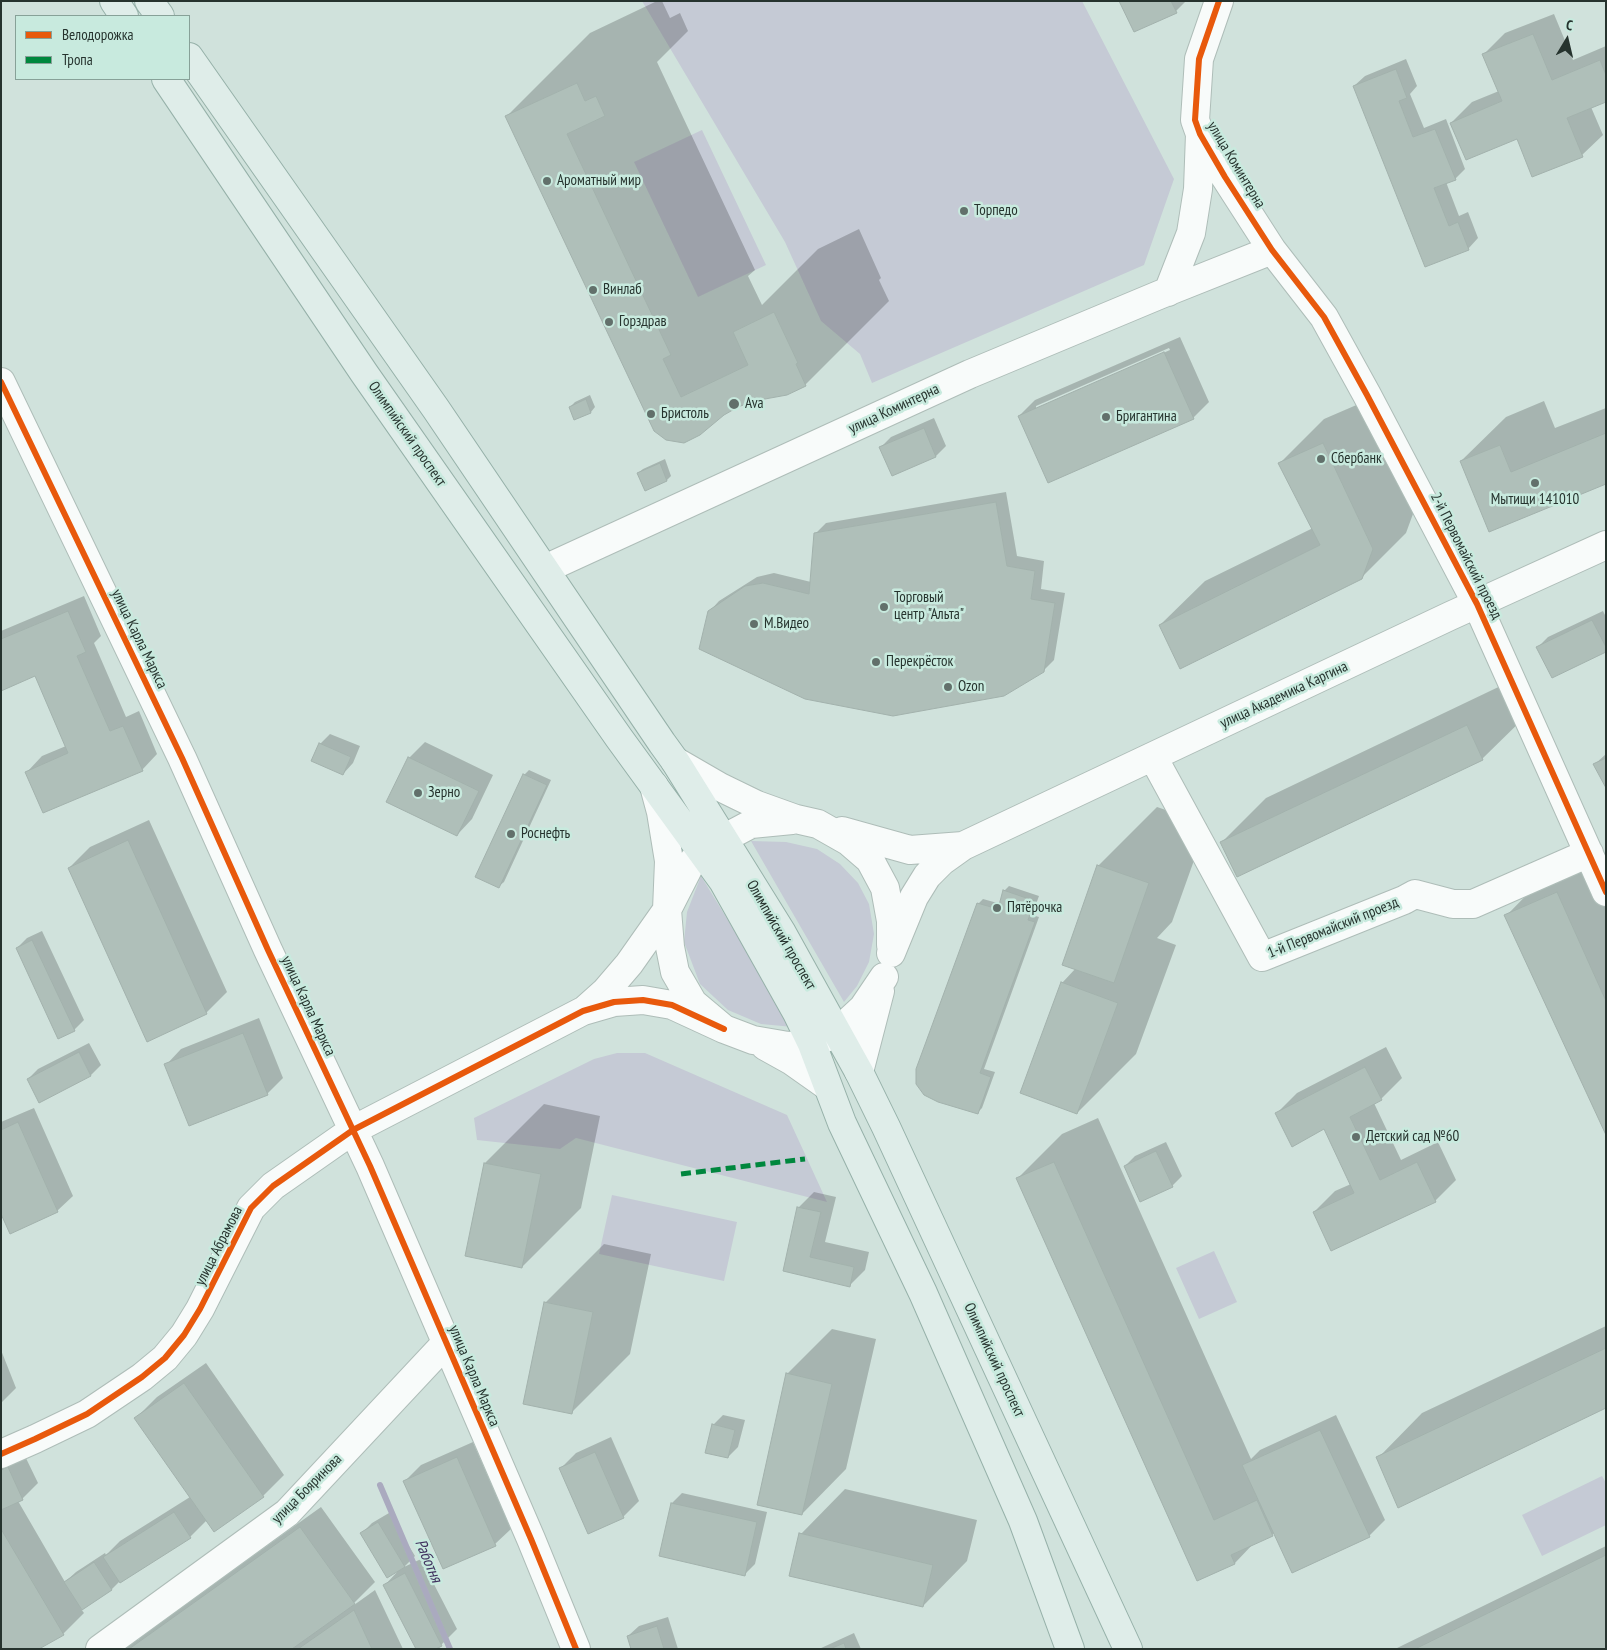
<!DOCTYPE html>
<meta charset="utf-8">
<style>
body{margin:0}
#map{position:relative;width:1607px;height:1650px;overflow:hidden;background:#d0e2dc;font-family:"PT Sans Narrow",sans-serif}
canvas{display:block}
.frame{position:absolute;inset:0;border:2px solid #26332e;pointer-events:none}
.legend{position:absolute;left:15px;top:15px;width:175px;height:65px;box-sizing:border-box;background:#c8eade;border:1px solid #87a198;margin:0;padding:6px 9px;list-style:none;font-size:15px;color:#26332e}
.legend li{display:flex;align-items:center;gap:10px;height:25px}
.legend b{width:25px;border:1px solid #87a198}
.north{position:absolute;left:1542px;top:15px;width:50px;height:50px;-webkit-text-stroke:4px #c8eade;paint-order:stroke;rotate:9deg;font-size:14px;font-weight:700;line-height:20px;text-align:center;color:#26332e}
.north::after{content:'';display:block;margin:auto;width:18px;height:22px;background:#26332e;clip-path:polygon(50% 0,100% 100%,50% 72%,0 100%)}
</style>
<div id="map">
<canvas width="1607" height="1650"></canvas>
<div class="frame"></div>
<ul class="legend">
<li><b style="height:6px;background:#e8590c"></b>Велодорожка</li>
<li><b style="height:6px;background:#00873e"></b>Тропа</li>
</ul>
<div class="north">С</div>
</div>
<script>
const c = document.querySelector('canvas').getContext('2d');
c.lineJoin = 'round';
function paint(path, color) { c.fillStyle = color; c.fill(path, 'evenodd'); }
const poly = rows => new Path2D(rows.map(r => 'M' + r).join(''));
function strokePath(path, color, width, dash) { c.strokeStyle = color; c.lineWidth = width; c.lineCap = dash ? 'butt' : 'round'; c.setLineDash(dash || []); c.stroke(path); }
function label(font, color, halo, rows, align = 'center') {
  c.font = font + ' "PT Sans Narrow",sans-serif'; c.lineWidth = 5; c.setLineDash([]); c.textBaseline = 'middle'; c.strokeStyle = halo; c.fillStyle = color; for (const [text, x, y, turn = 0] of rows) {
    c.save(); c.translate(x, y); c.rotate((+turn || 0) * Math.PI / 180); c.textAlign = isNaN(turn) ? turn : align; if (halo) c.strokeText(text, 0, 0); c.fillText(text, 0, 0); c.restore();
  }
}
const green = poly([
 [642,1,1082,1,1174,179,1144,265,872,383,860,354,821,321,785,242],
 [702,130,766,265,698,297,634,162],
 [751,841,786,842,817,849,840,864,858,883,869,904,874,934,869,962,857,986,844,1002],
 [701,876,793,1027,761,1024,728,1010,700,984,684,942,687,912],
 [617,1053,645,1053,787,1115,827,1202,576,1138,560,1149,477,1140,474,1118,594,1059],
 [612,1195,737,1222,724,1281,599,1254],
 [1214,1251,1237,1302,1199,1319,1176,1268],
 [1602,1476,1606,1483,1606,1525,1542,1556,1522,1515]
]);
const shadow = poly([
 [657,1,662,1,670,18,680,13,688,31,657,62,755,270,748,276,762,305,818,249,859,229,881,278,879,280,889,301,805,385,754,400,738,406,724,414,699,434,506,117,590,33],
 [1121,1,1186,1,1176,11],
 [1554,14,1573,60,1606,46,1606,101,1591,107,1603,135,1582,155,1517,137,1451,123,1472,102,1499,91,1484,54,1505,33],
 [1406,59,1417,86,1410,94,1424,128,1446,119,1465,169,1455,179,1446,182,1459,216,1468,212,1478,238,1468,249,1426,265,1354,86,1365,76],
 [1180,337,1209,402,1193,418,1019,416,1035,400],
 [1169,348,1170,350,1036,409,1036,406],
 [590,395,595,407,591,412,575,418,570,407,575,402],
 [1368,400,1417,503,1406,533,1361,578,1160,625,1205,581,1313,528,1280,463,1324,419],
 [1544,401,1555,428,1606,408,1606,482,1489,530,1461,461,1506,417],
 [934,418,946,446,936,456,892,474,881,447,891,437],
 [665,459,671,476,667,480,638,473,643,469],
 [1006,492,1017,556,1044,561,1041,589,1065,593,1054,660,1043,671,709,612,719,601,757,577,774,573,811,582,816,533,826,523],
 [84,596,101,636,94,643,126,717,139,711,157,754,142,770,27,772,42,756,66,746,35,675,1,689,1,631],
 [1603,611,1606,617,1606,650,1538,647,1548,637],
 [1511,681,1527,715,1482,759,1222,842,1266,798],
 [330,734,360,746,353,763,343,774,320,744],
 [425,742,493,775,472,819,457,835,409,758],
 [1606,754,1606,785,1595,764],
 [529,770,551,780,504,882,499,886,477,876,524,775],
 [1157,807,1207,824,1172,922,1157,938,1176,945,1136,1054,1077,1113,1062,983,1076,968,1098,866],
 [149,820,227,992,206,1013,69,868,90,847],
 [1606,858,1606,1132,1506,916,1550,871],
 [1009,886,1039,896,1032,915,1039,917,984,1069,995,1072,982,1108,977,1113,978,904,983,899,1001,904,1004,891],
 [42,931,84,1020,74,1030,17,948,27,938],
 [259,1018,283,1078,267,1094,166,1065,181,1049],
 [89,1043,101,1065,91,1075,40,1101,28,1079,38,1069],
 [1386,1047,1402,1078,1381,1099,1374,1103,1401,1160,1438,1142,1456,1180,1435,1201,1314,1212,1335,1191,1351,1184,1324,1127,1276,1114,1297,1093],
 [544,1104,600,1116,581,1208,522,1267,485,1163],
 [34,1108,73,1196,57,1211,1,1211,1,1122],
 [1098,1118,1251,1459,1260,1450,1336,1415,1385,1520,1369,1536,1275,1533,1254,1543,1235,1563,1197,1579,1018,1178,1062,1134],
 [1166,1142,1182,1176,1172,1186,1125,1166,1135,1156],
 [814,1192,836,1197,825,1242,869,1252,865,1270,849,1286,784,1270,799,1207],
 [604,1244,651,1254,630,1354,571,1413,545,1303],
 [1606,1326,1606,1406,1378,1458,1422,1413],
 [832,1329,876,1339,846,1469,802,1514,787,1374],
 [1,1350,16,1388,1,1403],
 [206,1363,284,1475,263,1496,207,1520,190,1537,120,1581,112,1589,81,1609,84,1613,63,1634,1,1649,1,1462,23,1452,38,1483,22,1499,18,1501,65,1582,76,1572,105,1553,106,1555,120,1541,190,1497,136,1418,157,1397],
 [723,1415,745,1420,738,1447,728,1457,713,1425],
 [611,1437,639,1501,623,1517,561,1468,576,1453],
 [473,1442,511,1529,495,1544,443,1567,405,1481,421,1465],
 [845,1489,977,1520,967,1561,923,1606,801,1534],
 [682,1493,767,1512,755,1564,745,1574,672,1503],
 [321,1507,375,1582,353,1604,354,1605,375,1590,403,1649,110,1649,133,1632,138,1640,145,1633],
 [389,1513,415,1556,404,1567,421,1559,457,1629,441,1645,433,1649,385,1585,398,1571,362,1533,372,1523],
 [1606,1546,1606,1649,1395,1649],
 [668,1617,678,1649,633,1649,628,1636,639,1626],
 [854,1633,861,1649,819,1649]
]);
const stream = poly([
 [380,1485,450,1649]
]);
const building = poly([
 [1119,1,1171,1,1177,13,1134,32,1119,1],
 [1533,34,1552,80,1600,60,1606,75,1606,102,1567,118,1583,157,1532,177,1517,139,1466,160,1450,123,1502,101,1482,54,1533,34],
 [1396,69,1407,98,1399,101,1413,137,1435,129,1456,180,1434,188,1449,226,1458,222,1469,250,1425,267,1353,86,1396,69],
 [577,83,585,101,596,96,605,116,567,134,671,355,663,359,681,397,748,365,733,332,774,312,798,363,796,364,806,386,787,395,754,401,738,407,724,415,700,435,684,443,666,440,654,431,505,116,577,83],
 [1164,352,1194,419,1048,483,1018,416,1164,352],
 [586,399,591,413,574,420,569,407,586,399],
 [924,428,936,457,892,476,879,447,924,428],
 [1606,433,1606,484,1489,532,1460,461,1500,445,1511,472,1606,433],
 [1323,443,1373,549,1362,579,1180,669,1159,625,1320,545,1278,463,1323,443],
 [660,463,667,481,645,491,637,473,660,463],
 [996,502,1007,566,1035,571,1031,599,1055,603,1044,672,1004,696,893,716,805,699,699,649,708,611,745,586,763,583,809,594,814,533,996,502],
 [68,611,86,652,77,656,110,731,123,726,143,771,43,813,25,772,68,753,35,676,1,691,1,639,68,611],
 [1592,620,1606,647,1606,652,1552,678,1536,647,1592,620],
 [1467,725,1483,760,1237,877,1220,842,1467,725],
 [319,743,351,757,343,775,311,761,319,743],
 [408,757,479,791,457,836,386,802,408,757],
 [1606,758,1606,788,1593,764,1606,758],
 [523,774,547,785,499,888,475,877,523,774],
 [128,840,207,1014,147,1042,68,868,128,840],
 [1097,865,1149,883,1114,983,1062,965,1097,865],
 [1003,890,1035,901,1028,920,1035,922,980,1073,991,1077,978,1114,938,1102,924,1095,916,1084,916,1069,977,903,998,909,1003,890],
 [1557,892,1606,1001,1606,1135,1504,915,1557,892],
 [32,940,75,1031,58,1039,16,948,32,940],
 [1061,982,1118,1003,1077,1114,1020,1093,1061,982],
 [243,1033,268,1095,189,1126,164,1064,243,1033],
 [79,1052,91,1076,39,1103,27,1079,79,1052],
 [1365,1067,1382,1100,1350,1117,1380,1180,1417,1162,1436,1202,1331,1251,1313,1212,1354,1193,1324,1129,1292,1147,1275,1113,1365,1067],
 [18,1122,58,1212,10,1234,1,1214,1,1130,18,1122],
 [1156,1151,1173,1187,1140,1202,1124,1166,1156,1151],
 [1054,1162,1214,1520,1257,1500,1273,1536,1231,1555,1235,1564,1197,1581,1016,1178,1054,1162],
 [484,1163,541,1174,522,1268,465,1256,484,1163],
 [797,1207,821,1212,810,1257,854,1267,850,1287,783,1271,797,1207],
 [544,1302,593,1312,572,1414,523,1404,544,1302],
 [1606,1348,1606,1408,1398,1508,1376,1457,1606,1348],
 [786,1373,832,1384,802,1515,757,1505,786,1373],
 [184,1383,264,1497,214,1532,134,1418,184,1383],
 [712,1424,735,1430,728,1458,705,1453,712,1424],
 [1320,1430,1370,1537,1292,1573,1242,1465,1320,1430],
 [595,1452,624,1518,588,1534,559,1468,595,1452],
 [457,1457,496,1546,443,1569,403,1481,457,1457],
 [8,1467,23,1500,1,1510,1,1470,8,1467],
 [671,1503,757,1522,745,1576,659,1556,671,1503],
 [174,1512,191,1538,120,1583,103,1557,174,1512],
 [378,1522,405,1567,387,1578,360,1533,378,1522],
 [300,1527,355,1604,292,1649,129,1649,300,1527],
 [1,1529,64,1635,39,1649,1,1649,1,1529],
 [799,1533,933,1565,923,1607,789,1576,799,1533],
 [1606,1555,1606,1649,1415,1649,1606,1555],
 [94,1562,112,1590,82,1610,64,1582,94,1562],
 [405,1573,442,1646,436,1649,416,1649,383,1585,405,1573],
 [354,1610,372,1649,298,1649,354,1610],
 [657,1626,664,1649,631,1649,627,1636,657,1626],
 [844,1643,846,1649,830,1649,844,1643]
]);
const minor = poly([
 [1219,1,1199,59,1195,120,1200,134,1225,177,1272,250,1324,317,1367,395,1477,604,1606,892],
 [1168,292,1191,233,1198,189,1200,134],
 [1,382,182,758,268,950,370,1166,531,1539,576,1649],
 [545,569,970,374,1159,295,1272,250],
 [1153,757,1262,957,1404,900,1415,894,1453,904,1473,904,1589,853],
 [675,761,720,787,757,805,796,819,818,824,848,841,870,860,885,888,891,921,891,945],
 [654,786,661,812,669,861,667,910,670,947,675,972,693,1003,724,1029,753,1040,788,1046,812,1044,836,1033,863,1008,884,977],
 [842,831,910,850,963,846],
 [891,953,914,897,927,876,942,861,963,846,1450,616,1606,545],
 [586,1009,605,992,629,964,667,910,690,865,702,850,751,824,792,820],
 [765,1046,792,1061,826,1085],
 [859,1072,880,991],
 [1,1454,35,1439,87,1414,142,1377,165,1358,184,1335,200,1309,251,1208,273,1186,353,1130,583,1011,614,1002,643,1000,672,1005,724,1029],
 [100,1649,287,1513,446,1343]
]);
const major = poly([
 [114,1,124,16],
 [149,1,160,16],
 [189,57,436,409,662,743,675,761,782,933,859,1072,886,1127,1128,1649],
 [166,79,364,373,619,738,723,881,797,1013,812,1044,842,1123,923,1293,1023,1521,1070,1649]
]);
const quiet = poly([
 [681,1174,805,1159]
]);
const cycleway = poly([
 [1219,1,1199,59,1195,120,1200,134,1225,177,1272,250,1324,317,1367,395,1477,604,1606,892],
 [1,382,182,758,268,950,370,1166,531,1539,576,1649],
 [1,1454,35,1439,87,1414,142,1377,165,1358,184,1335,200,1309,251,1208,273,1186,353,1130,583,1011,614,1002,643,1000,672,1005,724,1029]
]);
const markers = [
 [547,181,5,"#62706b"],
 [964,211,5,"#62706b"],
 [593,290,5,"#62706b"],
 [609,322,5,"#62706b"],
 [734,404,6,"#62706b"],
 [651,414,5,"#62706b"],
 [1106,417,5,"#62706b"],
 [1321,459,5,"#62706b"],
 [1535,483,5,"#62706b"],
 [884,607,5,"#62706b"],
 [754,624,5,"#62706b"],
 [876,662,5,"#62706b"],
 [948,687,5,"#62706b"],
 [418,793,5,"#62706b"],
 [511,834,5,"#62706b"],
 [997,908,5,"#62706b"],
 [1356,1137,5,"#62706b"]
];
const streetNames = [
 ["улица Коминтерна",1236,165,59],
 ["улица Коминтерна",894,409,-25],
 ["Олимпийский проспект",407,434,55],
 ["2-й Первомайский проезд",1466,556,63],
 ["улица Карла Маркса",139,639,64],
 ["улица Академика Каргина",1284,695,-25],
 ["1-й Первомайский проезд",1333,928,-22],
 ["Олимпийский проспект",781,935,60],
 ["улица Карла Маркса",308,1006,65],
 ["улица Абрамова",219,1246,-63],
 ["Олимпийский проспект",994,1360,65],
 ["улица Карла Маркса",474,1376,67],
 ["улица Бояринова",307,1489,-45]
];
const poiNames = [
 ["Ароматный мир",557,181],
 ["Торпедо",974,211],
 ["Винлаб",603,290],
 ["Горздрав",619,322],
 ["Ava",745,404],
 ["Бристоль",661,414],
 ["Бригантина",1116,417],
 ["Сбербанк",1331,459],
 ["Мытищи 141010",1535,500,"center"],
 ["Торговый",894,598],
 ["центр \"Альта\"",894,615],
 ["М.Видео",764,624],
 ["Перекрёсток",886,662],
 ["Ozon",958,687],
 ["Зерно",428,793],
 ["Роснефть",521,834],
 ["Пятёрочка",1007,908],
 ["Детский сад №60",1366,1137]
];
const waterNames = [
 ["Работня",428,1561,67]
];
paint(green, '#c5cad5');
paint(shadow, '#0003');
strokePath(stream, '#aaaabf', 6);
paint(building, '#afbfb9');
strokePath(building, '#a2b1ac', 1);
strokePath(minor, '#aebdb8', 30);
strokePath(major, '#96b1a9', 30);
strokePath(minor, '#f8fbfa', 28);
strokePath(major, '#dfede9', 28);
strokePath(quiet, '#00873e', 5, [10, 5]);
strokePath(cycleway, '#e8590c', 6);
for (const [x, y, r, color] of markers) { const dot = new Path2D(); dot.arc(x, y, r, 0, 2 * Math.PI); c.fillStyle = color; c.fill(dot); strokePath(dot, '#c8eade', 2); }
label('15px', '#26332e', '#c8eade', streetNames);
label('15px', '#26332e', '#c8eade', poiNames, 'left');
label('italic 16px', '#3f315e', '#c8eade', waterNames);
</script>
